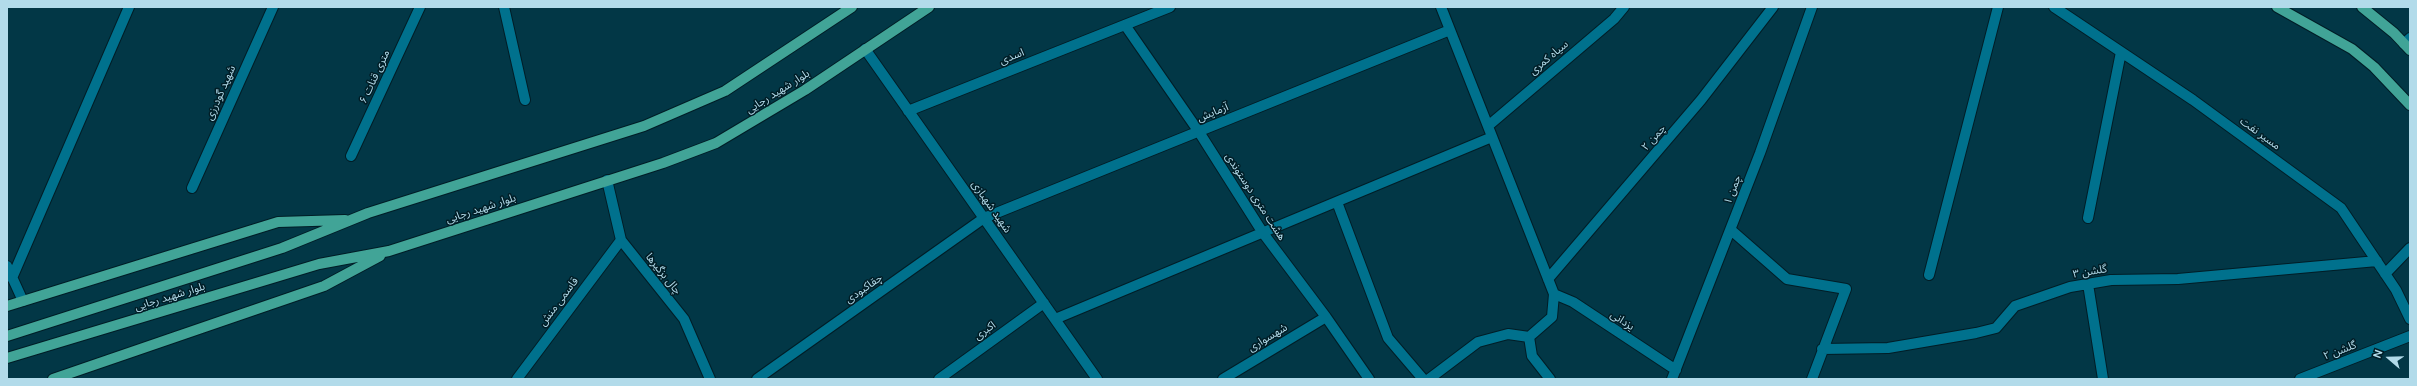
<!DOCTYPE html>
<meta charset="utf-8">
<style>
body{margin:0}
#map{position:relative;width:2417px;height:386px;overflow:hidden;background:#023746;font-family:"DM Sans",sans-serif}
canvas{display:block}
.frame{position:absolute;inset:0;border:8px solid #b2dbea;pointer-events:none}
.north{position:absolute;left:2369px;top:338px;width:40px;height:40px;-webkit-text-stroke:3px #011d26;paint-order:stroke;rotate:290deg;font-size:11px;font-weight:700;line-height:16px;text-align:center;color:#b2dbea}
.north::after{content:'';display:block;margin:auto;width:14px;height:18px;background:#b2dbea;clip-path:polygon(50% 0,100% 100%,50% 72%,0 100%)}
</style>
<div id="map">
<canvas width="2417" height="386"></canvas>
<div class="frame"></div>
<div class="north">N</div>
</div>
<script>
const c = document.querySelector('canvas').getContext('2d');
c.lineJoin = 'round';
const poly = rows => new Path2D(rows.map(r => 'M' + r).join(''));
function strokePath(path, color, width, dash) { c.strokeStyle = color; c.lineWidth = width; c.lineCap = dash ? 'butt' : 'round'; c.setLineDash(dash || []); c.stroke(path); }
function label(font, color, halo, rows, align = 'center') {
  c.font = font + ' "DM Sans","Noto Sans Arabic",sans-serif'; c.lineWidth = 3; c.setLineDash([]); c.textBaseline = 'middle'; c.strokeStyle = halo; c.fillStyle = color; for (const [text, x, y, turn = 0] of rows) {
    c.save(); c.translate(x, y); c.rotate((+turn || 0) * Math.PI / 180); c.textAlign = isNaN(turn) ? turn : align; if (halo) c.strokeText(text, 0, 0); c.fillText(text, 0, 0); c.restore();
  }
}
const minor = poly([
 [504,7,525,100],
 [1441,7,1554,294,1552,317,1529,337,1532,356,1550,379],
 [2054,7,2193,100,2341,208,2396,290,2410,319],
 [1125,25,1199,132,1263,233,1326,317,1369,379],
 [2404,44,2410,38],
 [865,49,1097,379],
 [908,111,1170,7],
 [1488,126,1614,19,1624,7],
 [351,156,420,7],
 [607,180,621,240,684,319,710,379],
 [192,188,273,7],
 [1337,202,1388,338,1423,379],
 [2088,218,2121,52],
 [1731,230,1787,279,1846,289,1812,379],
 [7,266,23,301],
 [2385,274,2410,248],
 [1929,275,1998,7],
 [12,278,129,7],
 [1548,279,1701,100,1773,7],
 [2088,284,2103,379],
 [1554,294,1573,302,1676,370],
 [1055,319,1492,137],
 [1822,349,1888,348,1976,333,1996,328,2015,306,2070,287,2111,280,2178,279,2377,261],
 [517,379,621,240],
 [757,379,984,218,1450,30],
 [939,379,1044,303],
 [1223,379,1326,317],
 [1429,379,1478,342,1508,334,1529,337],
 [1672,379,1760,153,1812,7],
 [2300,379,2410,336]
]);
const major = poly([
 [2277,7,2352,49,2374,67,2410,105],
 [2362,7,2394,33,2410,50],
 [7,306,278,222,345,220],
 [7,336,282,248,368,213,644,126,725,91,852,7],
 [7,358,319,264,389,251,663,163,716,143,805,90,929,7],
 [53,379,324,286,380,256]
]);
const streetNames = [
 ["اسدی",1012,57,-22],
 ["سیاه کمری",1549,58,-40],
 ["۶ متری قنات",375,77,-65],
 ["بلوار شهید رجایی",778,92,-32],
 ["شهید گودرزی",221,93,-66],
 ["آزمایش",1213,113,-22],
 ["مسیر نفت",2260,134,36],
 ["چمن ۲",1654,138,-49],
 ["چمن ۱",1733,190,-69],
 ["هشت متری دوستوندی",1255,197,57],
 ["شهید شهبازی",991,207,55],
 ["بلوار شهید رجایی",481,209,-18],
 ["گلشن ۳",2090,272,-10],
 ["چال بزگیرها",663,274,51],
 ["چقاکبودی",864,289,-35],
 ["بلوار شهید رجایی",170,297,-17],
 ["قاسمی منش",559,302,-53],
 ["یزدانی",1622,321,33],
 ["اکبری",985,331,-36],
 ["شهسواری",1268,338,-31],
 ["گلشن ۲",2340,351,-21]
];
strokePath(minor, '#011d26', 12);
strokePath(major, '#011d26', 12);
strokePath(minor, '#00718d', 10);
strokePath(major, '#41a497', 10);
label('11px', '#b2dbea', '#011d26', streetNames);
</script>
